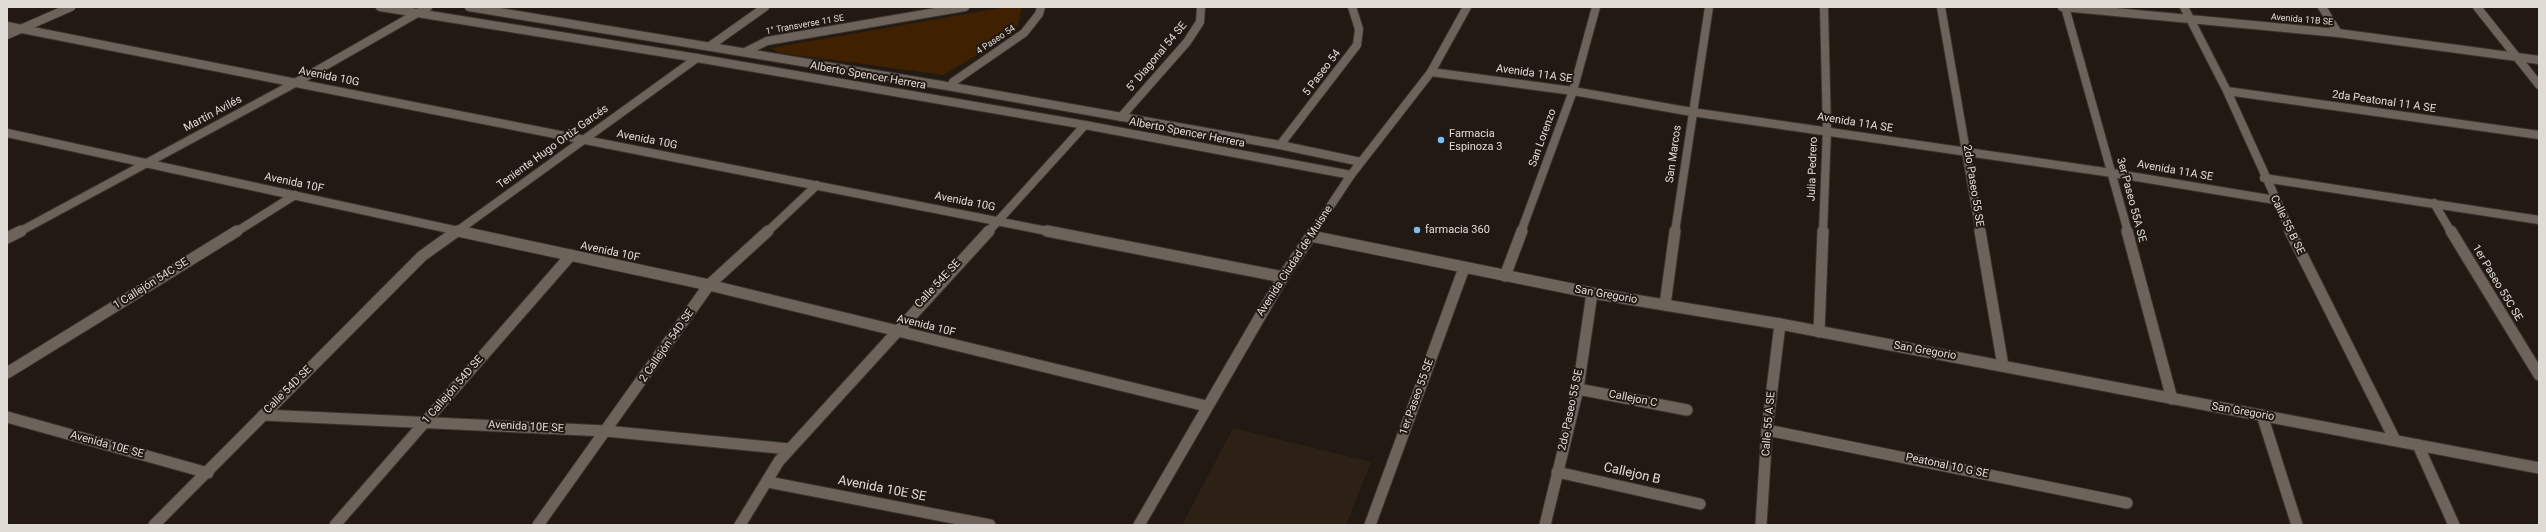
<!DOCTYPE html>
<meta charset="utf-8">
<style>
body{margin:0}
#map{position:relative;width:2546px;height:532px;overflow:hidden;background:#211912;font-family:Roboto,sans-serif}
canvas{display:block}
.frame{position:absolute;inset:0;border:8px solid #e1dbd6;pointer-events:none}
</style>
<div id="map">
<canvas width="2546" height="532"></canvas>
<div class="frame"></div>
</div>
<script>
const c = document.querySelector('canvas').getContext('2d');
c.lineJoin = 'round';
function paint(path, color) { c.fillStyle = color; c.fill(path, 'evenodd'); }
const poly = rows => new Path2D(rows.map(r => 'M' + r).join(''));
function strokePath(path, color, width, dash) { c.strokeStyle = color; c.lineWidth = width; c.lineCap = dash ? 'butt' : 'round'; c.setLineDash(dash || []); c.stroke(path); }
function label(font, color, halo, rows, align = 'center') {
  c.font = font + ' Roboto,sans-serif'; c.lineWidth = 4; c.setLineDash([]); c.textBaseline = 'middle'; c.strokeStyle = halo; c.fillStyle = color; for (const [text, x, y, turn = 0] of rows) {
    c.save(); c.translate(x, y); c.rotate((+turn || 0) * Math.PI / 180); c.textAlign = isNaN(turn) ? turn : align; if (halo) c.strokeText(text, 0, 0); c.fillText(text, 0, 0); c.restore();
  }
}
const built = poly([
 [1233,428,1371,462,1346,525,1182,525]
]);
const green = poly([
 [1006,7,1022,7,1018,25,1005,39,943,75,781,53,770,48]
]);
const minorFar1 = poly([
 [1941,7,1980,232],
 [2062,7,2338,33,2539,60],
 [2065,7,2128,232],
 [2184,7,2227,91,2291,232],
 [2322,7,2338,33],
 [2477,7,2539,85],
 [7,26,1052,232],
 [7,35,71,7],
 [710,46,765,7],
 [745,52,767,41,965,7],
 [1431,72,1573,91,1692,112,2112,173,2275,200],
 [953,82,1024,33,1039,14,1041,7],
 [2227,91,2539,135],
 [1121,117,1187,42,1200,22,1201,7],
 [7,133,463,232],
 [1280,145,1357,45,1359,29,1352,7],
 [2264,178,2539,220],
 [2434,203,2451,232],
 [19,232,295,83,428,7],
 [236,232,295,195],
 [456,232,697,58],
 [767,232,817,185],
 [988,232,1085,125],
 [1521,232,1573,91,1596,7],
 [1675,232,1709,7],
 [1823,232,1827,130,1824,7]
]);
const minor = poly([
 [458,231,709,285,1206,406],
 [1047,231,1283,277],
 [1980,231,2003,366],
 [2127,231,2172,399],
 [2290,231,2395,440],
 [2451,231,2539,375],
 [7,238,21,231],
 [1505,276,1522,231],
 [1665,305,1675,231],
 [1819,332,1823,231],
 [7,373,237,231],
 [1578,389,1687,410],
 [263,415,606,431,789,449],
 [2262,415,2297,525],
 [7,417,208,473],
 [1767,430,2127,503],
 [2418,445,2454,525],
 [1557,472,1700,504],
 [768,482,990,525],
 [154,525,422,256,457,231],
 [335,525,571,255],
 [538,525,709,285,768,231],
 [740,525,779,461,989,231],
 [1370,525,1464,268],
 [1545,525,1578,389,1592,293],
 [1761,525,1767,430,1780,324]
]);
const tertiaryFar1 = poly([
 [380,7,697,58,1085,125,1351,175],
 [469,7,947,86,1280,145,1361,162],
 [1313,232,1351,175,1431,72,1467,7]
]);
const tertiary = poly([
 [1311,236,1592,293,1780,324,2539,468],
 [1139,525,1283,277,1314,231]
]);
const markers = [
 [1441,140,4,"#77bff7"],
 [1417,230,4,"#77bff7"]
];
const farStreetnames = [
 ["Avenida 11B SE",2302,20,5],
 ["1° Transverse 11 SE",805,25,-10],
 ["4 Paseo 54",996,40,-34]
];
const streetNames = [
 ["5° Diagonal 54 SE",1157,57,-50],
 ["5 Paseo 54",1322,73,-53],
 ["Avenida 11A SE",1534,74,8],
 ["Alberto Spencer Herrera",868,76,10],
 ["Avenida 10G",329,77,11],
 ["2da Peatonal 11 A SE",2384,102,8],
 ["Martín Avilés",213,114,-28],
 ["Avenida 11A SE",1855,123,9],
 ["Alberto Spencer Herrera",1187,133,11],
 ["San Lorenzo",1543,138,-70],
 ["Avenida 10G",647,140,11],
 ["Teniente Hugo Ortiz Garcés",553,147,-36],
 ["San Marcos",1674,154,-82],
 ["Julia Pedrero",1813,169,-88],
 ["Avenida 11A SE",2175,171,10],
 ["Avenida 10F",294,183,12],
 ["2do Paseo 55 SE",1973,186,81],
 ["3er Paseo 55A SE",2131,200,75],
 ["Avenida 10G",965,202,11],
 ["Calle 55 B SE",2287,225,64],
 ["Avenida 10F",610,252,12],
 ["Avenida Ciudad de Muisne",1295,261,-57],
 ["1er Paseo 55C SE",2497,283,59],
 ["1 Callejón 54C SE",151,284,-32],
 ["Calle 54E SE",938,284,-47],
 ["San Gregorio",1606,295,10],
 ["Avenida 10F",926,326,14],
 ["2 Callejón 54D SE",667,346,-55],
 ["San Gregorio",1925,351,10],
 ["Calle 54D SE",288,390,-45],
 ["1 Callejón 54D SE",453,390,-49],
 ["1er Paseo 55 SE",1417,397,-70],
 ["Callejon C",1633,399,11],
 ["2do Paseo 55 SE",1571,410,-78],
 ["San Gregorio",2243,412,10],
 ["Calle 55 A SE",1769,424,-85],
 ["Avenida 10E SE",526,427,3],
 ["Avenida 10E SE",107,445,15],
 ["Peatonal 10 G SE",1947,466,12]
];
const poiNames = [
 ["Farmacia",1449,134],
 ["Espinoza 3",1449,147],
 ["farmacia 360",1425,230]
];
const nearStreetnames = [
 ["Callejon B",1632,474,13],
 ["Avenida 10E SE",882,489,11]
];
paint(built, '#2d2115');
paint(green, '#3f2000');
strokePath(minorFar1, '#393431', 10);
strokePath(minor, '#393431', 13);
strokePath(tertiaryFar1, '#393431', 10);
strokePath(tertiary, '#393431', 13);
strokePath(minorFar1, '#6d635b', 8);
strokePath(minor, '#6d635b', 11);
strokePath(tertiaryFar1, '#6d635b', 8);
strokePath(tertiary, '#6d635b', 11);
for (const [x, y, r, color] of markers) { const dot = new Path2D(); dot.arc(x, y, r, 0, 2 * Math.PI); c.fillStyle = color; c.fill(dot); strokePath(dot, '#211912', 1.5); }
label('9px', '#e1dbd6', '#211912', farStreetnames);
label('11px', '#e1dbd6', '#211912', streetNames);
label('11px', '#e1dbd6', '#211912', poiNames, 'left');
label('13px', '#e1dbd6', '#211912', nearStreetnames);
</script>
